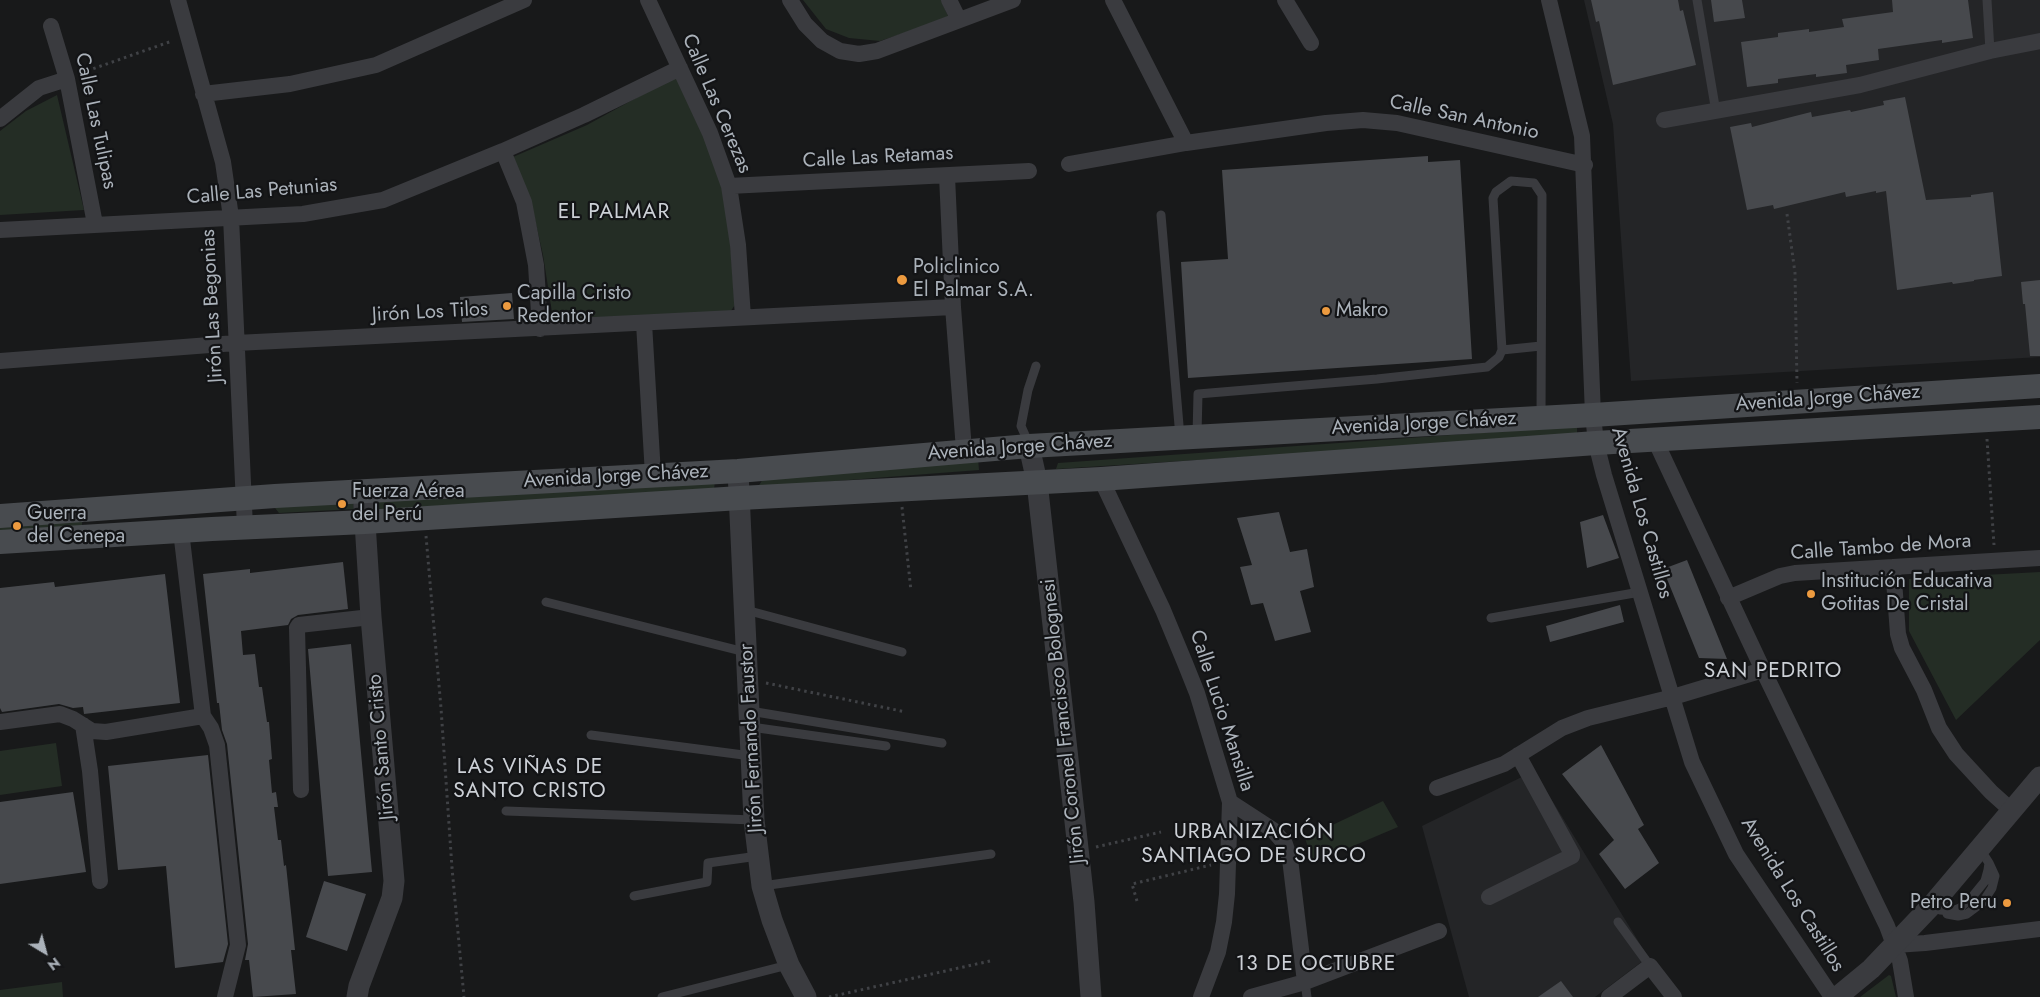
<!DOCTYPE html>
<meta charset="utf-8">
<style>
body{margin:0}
#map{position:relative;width:2040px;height:997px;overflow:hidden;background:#18191a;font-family:Jost,sans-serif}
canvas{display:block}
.north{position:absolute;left:20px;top:927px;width:50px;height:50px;-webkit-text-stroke:4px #131416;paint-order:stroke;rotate:143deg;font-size:14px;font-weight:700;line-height:20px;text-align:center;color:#abb2ba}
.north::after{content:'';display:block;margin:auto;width:18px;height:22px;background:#abb2ba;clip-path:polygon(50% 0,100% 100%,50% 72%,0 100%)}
</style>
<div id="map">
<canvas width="2040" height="997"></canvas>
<div class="north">N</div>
</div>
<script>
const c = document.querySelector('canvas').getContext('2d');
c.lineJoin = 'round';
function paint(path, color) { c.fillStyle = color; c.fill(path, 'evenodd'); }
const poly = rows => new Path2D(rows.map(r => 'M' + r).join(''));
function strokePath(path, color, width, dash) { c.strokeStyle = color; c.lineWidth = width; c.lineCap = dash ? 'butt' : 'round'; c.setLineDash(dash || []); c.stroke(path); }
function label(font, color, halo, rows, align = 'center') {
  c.font = font + ' Jost,sans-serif'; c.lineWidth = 4.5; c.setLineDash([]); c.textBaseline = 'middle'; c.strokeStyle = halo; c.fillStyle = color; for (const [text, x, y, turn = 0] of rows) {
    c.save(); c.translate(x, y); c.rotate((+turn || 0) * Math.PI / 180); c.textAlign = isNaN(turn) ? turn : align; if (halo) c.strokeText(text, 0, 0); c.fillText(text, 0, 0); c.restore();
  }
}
const built = poly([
 [1584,0,2040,0,2040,357,1631,381,1613,124],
 [1534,771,1648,957,1595,997,1469,997,1422,826]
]);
const green = poly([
 [803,0,941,0,949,18,880,41,849,38,826,29],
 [676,76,706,135,727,200,735,305,730,312,554,325,543,255,531,202,513,157,587,125],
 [57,95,84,210,0,215,0,131,26,111],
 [1577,426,1577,436,1056,469,1058,463],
 [978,458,979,470,758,487,766,474],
 [715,481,714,490,375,510,374,500],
 [353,499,354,509,279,513,271,503],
 [82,516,82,526,0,532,0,522],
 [2040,572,2040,640,1956,720,1909,631,1909,579],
 [56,743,62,786,0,795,0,751],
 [1383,801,1398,827,1313,863,1305,838],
 [1889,975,1891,976,1896,997,1860,997],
 [62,982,63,997,0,997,0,990]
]);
const building = poly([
 [1591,0,1678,0,1680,11,1683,10,1696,65,1613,85,1599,21,1596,22],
 [1711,0,1742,0,1745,18,1714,22],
 [1892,0,1968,0,1973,38,1942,43,1942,40,1878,49,1879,60,1846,65,1847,73,1816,77,1816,74,1778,79,1778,83,1747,87,1741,42,1778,37,1778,33,1809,29,1809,32,1844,27,1842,19,1893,12],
 [1905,97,1926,200,1971,197,1971,195,1993,192,2002,276,1974,280,1974,281,1953,284,1952,282,1897,290,1886,191,1876,193,1876,191,1846,197,1845,192,1774,209,1773,205,1747,210,1730,127,1751,123,1752,127,1811,112,1812,117,1850,110,1851,112,1884,105,1883,101],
 [1428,156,1428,162,1460,160,1472,359,1188,378,1181,262,1228,259,1222,170],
 [2040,280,2040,356,2030,356,2025,304,2023,304,2021,282],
 [512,293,514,319,462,322,460,297],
 [1279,512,1290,552,1307,549,1314,587,1300,591,1311,632,1275,641,1263,603,1251,605,1240,567,1252,565,1237,518],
 [1603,515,1619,558,1587,568,1580,522],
 [1687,560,1727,659,1699,658,1663,569],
 [343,562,348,609,298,615,291,619,288,625,241,631,243,655,255,654,259,687,262,687,267,722,269,722,272,759,269,760,272,793,276,792,278,807,274,807,278,840,281,840,284,866,286,865,295,950,291,950,296,994,253,997,249,960,245,960,248,944,227,744,222,730,219,703,217,703,203,574,250,569,250,573],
 [165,574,180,703,84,714,83,707,73,708,59,704,2,712,0,708,0,588,54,582,55,587],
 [1620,605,1624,622,1550,642,1546,626],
 [351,644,372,872,328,876,308,649],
 [1601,745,1644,825,1638,829,1659,863,1625,889,1599,854,1614,840,1562,774],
 [208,755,228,944,223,962,175,968,166,866,118,870,108,766],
 [73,792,86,872,0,884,0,802],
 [324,881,366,894,347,951,306,937],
 [1561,981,1573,997,1538,997]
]);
const path = poly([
 [81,73,172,41],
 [1787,214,1795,273,1797,383],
 [1987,439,1994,545],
 [902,507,911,591],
 [426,536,441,708,452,868,464,997],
 [766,683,906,712],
 [1096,847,1161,832],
 [1137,901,1132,884,1211,865],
 [829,997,990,961]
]);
const service = poly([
 [1697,0,1716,112],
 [1987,0,1990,51],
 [1161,215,1180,437],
 [1502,350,1541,346],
 [1197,435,1198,394,1377,379,1487,367,1499,357,1502,350,1493,198,1496,192,1511,181,1534,183,1542,195,1541,417],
 [1029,444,1021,426,1028,390,1036,366],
 [546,602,745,652],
 [746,610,902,652],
 [1491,618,1640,592],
 [750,711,942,743],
 [751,727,886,746],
 [591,735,751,756],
 [506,811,754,820],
 [762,886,991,854],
 [634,896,707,882,708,863,758,856],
 [1932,906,1940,910,1953,911,1960,908,1972,897,1985,881,1988,870,1989,863,1980,849],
 [1947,914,1958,916,1967,914,1983,902,1992,888,1995,876,1989,863],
 [1618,922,1650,966],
 [1305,982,1307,997],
 [662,997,788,965]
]);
const minor = poly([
 [178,0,223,162,231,217,245,527],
 [648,0,710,133,729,186,738,245,743,317],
 [790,0,805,24,822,41,840,51,859,54,877,51,1013,0],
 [949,0,959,20],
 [1113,0,1186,143],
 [1285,0,1311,43],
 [1549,0,1582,136,1593,415,1596,443,1604,475,1692,762,1736,854,1832,997],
 [51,26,67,79,95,224],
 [203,94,290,84,376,65,524,0],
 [0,119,39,88,67,79],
 [1664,120,1860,85,1990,51,2040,41],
 [503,151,524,202,536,265,540,329],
 [1069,164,1186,143,1326,123,1363,120,1397,123,1585,165],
 [947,176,953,307,964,450],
 [729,186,1029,171],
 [0,230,303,214,383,200,503,151,584,115,680,68],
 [644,323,653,475],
 [0,361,236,343,953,307],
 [1655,440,1763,670,1887,926,1900,961,1906,997],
 [1101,479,1163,610,1185,663,1197,693,1230,802,1227,894,1224,922,1218,952,1201,997],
 [181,531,203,716,211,728,217,745,238,945,225,997],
 [1893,567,1898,634,1902,648,1924,690,1939,728,1956,754,1991,792,2011,810],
 [1728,598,1780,576,1795,573,2040,558],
 [0,722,60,714,73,719,92,731,106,732,203,716],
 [83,725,90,771,100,881],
 [1437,788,1504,764,1562,728,1588,718,1673,697,1763,670],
 [301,790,297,628,299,625,371,617],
 [1230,802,1273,830,1285,844,1290,859,1305,982],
 [1489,897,1572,856,1572,854,1518,755],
 [1895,945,1925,943,2040,929],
 [1251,997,1305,982,1439,931],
 [1609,997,1650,966,1674,997]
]);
const tertiary = poly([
 [1029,446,1037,482,1084,902,1091,997],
 [738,471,754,820,762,886,772,920,789,965,806,997],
 [357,997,359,986,392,898,394,881,371,617,363,491],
 [1837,997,1871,969,1932,905,2040,777]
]);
const secondary = poly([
 [0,516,275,496,738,471,1029,446,1593,415,2040,386],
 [0,542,212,529,365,522,740,498,1101,479,1596,443,2040,417]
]);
const markers = [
 [902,280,6,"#ec9a3f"],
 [507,306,5,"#ec9a3f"],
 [1326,311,5,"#ec9a3f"],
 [342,504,5,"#ec9a3f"],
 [17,526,5,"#ec9a3f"],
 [1811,594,5,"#ec9a3f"],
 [2007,903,5,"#ec9a3f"]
];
const streetNames = [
 ["Calle Las Cerezas",716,104,67],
 ["Calle San Antonio",1464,118,12],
 ["Calle Las Tulipas",95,121,78],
 ["Calle Las Retamas",878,158,-3],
 ["Calle Las Petunias",262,192,-5],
 ["Jirón Las Begonias",213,306,-93],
 ["Jirón Los Tilos",430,313,-3],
 ["Avenida Jorge Chávez",1828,399,-4],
 ["Avenida Jorge Chávez",1424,424,-3],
 ["Avenida Jorge Chávez",1020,448,-4],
 ["Avenida Jorge Chávez",616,477,-3],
 ["Avenida Los Castillos",1641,513,74],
 ["Calle Tambo de Mora",1881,548,-4],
 ["Calle Lucio Mansilla",1221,711,72],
 ["Jirón Coronel Francisco Bolognesi",1064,721,-96],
 ["Jirón Fernando Faustor",752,738,-93],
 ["Jirón Santo Cristo",382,747,-95],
 ["Avenida Los Castillos",1792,895,58]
];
const poiNames = [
 ["Policlinico",913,268],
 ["El Palmar S.A.",913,291],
 ["Capilla Cristo",517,294],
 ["Redentor",517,317],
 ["Makro",1336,311],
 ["Fuerza Aérea",352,492],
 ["del Perú",352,515],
 ["Guerra",27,514],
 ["del Cenepa",27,537],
 ["Institución Educativa",1821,582],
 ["Gotitas De Cristal",1821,605],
 ["Petro Peru",1997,903,"right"]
];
const neighbourhoodNames = [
 ["EL PALMAR",614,213],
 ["SAN PEDRITO",1773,672],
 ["LAS VIÑAS DE",530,768],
 ["SANTO CRISTO",530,792],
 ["URBANIZACIÓN",1254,833],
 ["SANTIAGO DE SURCO",1254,857],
 ["13 DE OCTUBRE",1316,965]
];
paint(built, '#242527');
paint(green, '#242d25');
paint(building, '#47494d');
strokePath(path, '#404246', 3, [2.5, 4]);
strokePath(service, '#3a3b3f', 9);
strokePath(minor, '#3a3b3f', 16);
strokePath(tertiary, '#3a3b3f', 21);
strokePath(secondary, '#484b4f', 24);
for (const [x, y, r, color] of markers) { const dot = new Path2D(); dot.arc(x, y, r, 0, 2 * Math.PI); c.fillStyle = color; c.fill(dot); strokePath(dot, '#131416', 2); }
label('20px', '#abb2ba', '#131416', streetNames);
label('20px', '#abb2ba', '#131416', poiNames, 'left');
c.letterSpacing = '1px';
label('21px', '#ccd0d6', '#131416', neighbourhoodNames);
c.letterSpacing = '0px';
</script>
